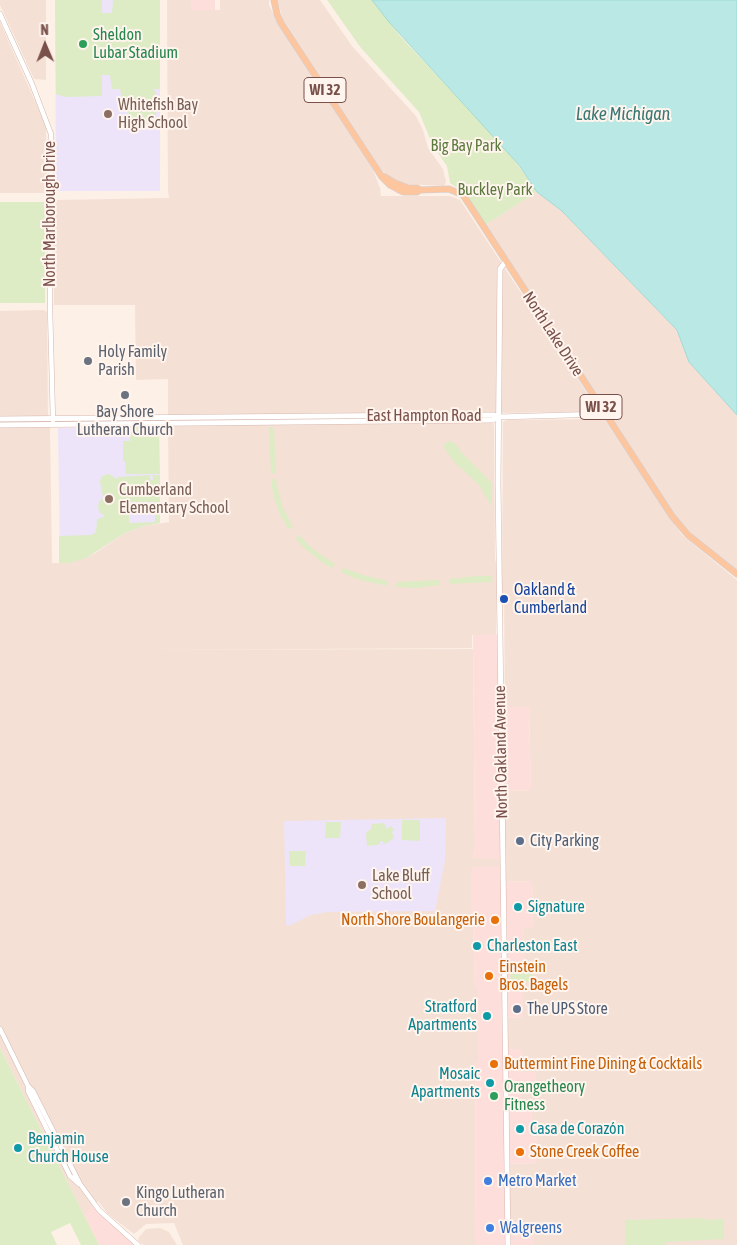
<!DOCTYPE html>
<meta charset="utf-8">
<style>
body{margin:0}
#map{position:relative;width:737px;height:1245px;overflow:hidden;background:#fdf0e7;font-family:"Asap Condensed",sans-serif}
canvas{display:block}
.north{position:absolute;left:20px;top:20px;width:50px;height:50px;-webkit-text-stroke:4px #fff5ee;paint-order:stroke;rotate:359deg;font-size:14px;font-weight:700;line-height:20px;text-align:center;color:#79514a}
.north::after{content:'';display:block;margin:auto;width:18px;height:22px;background:#79514a;clip-path:polygon(50% 0,100% 100%,50% 72%,0 100%)}
</style>
<div id="map">
<canvas width="737" height="1245"></canvas>
<div class="north">N</div>
</div>
<script>
const c = document.querySelector('canvas').getContext('2d');
c.lineJoin = 'round';
function paint(path, color) { c.fillStyle = color; c.fill(path, 'evenodd'); }
const poly = rows => new Path2D(rows.map(r => 'M' + r).join(''));
function strokePath(path, color, width, dash) { c.strokeStyle = color; c.lineWidth = width; c.lineCap = dash ? 'butt' : 'round'; c.setLineDash(dash || []); c.stroke(path); }
function label(font, color, halo, rows, align = 'center') {
  c.font = font + ' "Asap Condensed",sans-serif'; c.lineWidth = 4; c.setLineDash([]); c.textBaseline = 'middle'; c.strokeStyle = halo; c.fillStyle = color; for (const [text, x, y, turn = 0] of rows) {
    c.save(); c.translate(x, y); c.rotate((+turn || 0) * Math.PI / 180); c.textAlign = isNaN(turn) ? turn : align; if (halo) c.strokeText(text, 0, 0); c.fillText(text, 0, 0); c.restore();
  }
}
const residential = poly([
 [0,0,46,0,46,80,34,79,0,5],
 [167,0,191,0,192,10,220,10,220,0,269,0,269,5,279,25,373,170,380,188,381,196,450,196,460,200,595,405,596,408,594,412,168,416,168,379,136,380,135,305,54,305,53,202,56,200,169,198,168,191],
 [277,0,320,0,352,46,416,116,423,130,428,148,443,169,446,182,444,186,404,184,387,176,381,169,283,19],
 [0,22,46,126,47,191,45,193,0,193],
 [537,192,562,211,677,330,689,362,737,415,737,571,694,536,678,519,485,225],
 [44,310,47,312,48,416,0,417,0,311],
 [602,419,604,419,682,535,737,580,737,1245,534,1245,533,1235,508,1236,507,1164,537,1163,537,1137,532,1137,532,1111,521,1111,521,1090,536,1072,522,1072,521,1049,505,1049,505,1018,523,1017,523,988,526,987,526,965,524,965,523,927,533,927,532,881,503,882,471,873,471,925,473,926,475,988,478,989,478,1063,475,1064,476,1245,183,1245,174,1223,146,1224,134,1234,108,1214,98,1201,84,1215,0,1048,0,426,49,426,50,428,52,563,69,563,94,554,125,533,144,526,169,522,168,428,170,425,493,423,494,426,495,559,497,568,496,635,472,635,472,648,132,650,473,649,475,845,473,858,502,791,531,790,529,707,505,707,504,599,502,592,503,422,507,420],
 [160,1228,169,1232,177,1245,144,1245,138,1241,139,1237,146,1229]
]);
const commercial = poly([
 [191,0,215,0,215,10,191,10],
 [500,634,501,707,529,707,531,790,502,791,503,859,473,858,475,845,473,635],
 [503,866,503,882,532,881,533,927,523,928,526,987,523,988,523,1017,505,1018,505,1049,521,1049,522,1072,536,1072,536,1089,521,1090,521,1111,532,1111,532,1137,537,1137,537,1163,507,1164,508,1236,534,1235,534,1245,476,1245,475,1064,478,1063,478,989,475,989,473,926,471,925,471,873,472,867],
 [94,1204,138,1245,99,1245,84,1215]
]);
const education = poly([
 [55,0,160,0,160,191,56,191],
 [159,427,160,523,144,526,125,533,86,558,60,563,58,428],
 [446,818,445,860,435,911,327,912,311,915,289,926,286,925,284,821]
]);
const green = poly([
 [55,0,102,0,102,13,112,13,113,0,160,0,160,89,153,89,156,92,156,122,152,125,145,124,131,117,123,106,120,89,112,89,110,75,102,75,102,96,66,97,56,94],
 [327,0,373,0,400,36,508,151,537,192,485,225,465,193,450,183,447,166,433,146,419,112,361,48],
 [0,202,45,202,45,303,0,303],
 [131,427,159,427,160,474,126,474,125,461,123,461,123,441,130,441],
 [269,427,272,427,274,430,276,473,271,474],
 [449,441,455,443,461,452,491,482,492,507,479,485,454,462,445,449,443,445],
 [109,474,117,479,118,477,149,475,151,480,153,480,153,477,151,475,160,475,160,523,144,526,125,533,86,558,69,563,59,563,59,536,91,535,96,532,97,519,104,517,104,515,99,512,98,505,101,499,105,499,105,497,102,494,100,481,102,476],
 [129,502,155,502,155,522,129,523],
 [274,478,276,480,282,506,293,527,288,529,280,514,274,498,271,481],
 [299,535,314,550,335,564,333,568,323,563,302,546,296,539],
 [343,568,366,576,388,581,388,586,356,579,341,572],
 [476,576,492,576,492,582,449,584,449,579],
 [440,580,440,585,416,588,396,587,397,582],
 [402,820,420,820,420,841,402,840],
 [326,822,341,822,340,838,325,838],
 [384,823,387,829,391,826,394,830,392,832,394,838,387,843,383,844,383,841,381,841,378,845,367,846,366,833,371,829,372,824],
 [289,851,306,851,305,866,290,866],
 [534,965,532,982,510,982,511,966],
 [0,1048,84,1215,99,1245,81,1245,70,1223,51,1232,57,1245,0,1245],
 [706,1218,706,1220,724,1219,724,1239,666,1242,666,1245,625,1245,625,1220]
]);
const water = poly([
 [372,0,737,0,737,415,689,362,677,330,562,211,537,192,519,165,389,22,372,0]
]);
const tertiary = poly([
 [0,14,32,84,51,134,50,308,53,421],
 [0,1029,28,1086,28,1091,32,1099,70,1176,79,1184],
 [28,1086,33,1091,80,1184,99,1210,138,1245]
]);
const secondary = poly([
 [506,261,500,269,498,481,508,1245],
 [0,419,437,415,494,415,498,417,605,414],
 [0,425,493,420,498,417]
]);
const primary = poly([
 [274,0,277,14,281,23,382,177,390,185,403,192,417,192,420,190],
 [385,177,395,183,408,188],
 [399,190,408,188,417,188,420,190,449,189,463,195,672,516,688,535,737,574]
]);
const markers = [
 [83,44,5,"#2e9e5b"],
 [108,114,5,"#8d6e63"],
 [88,361,5,"#6b7280"],
 [125,395,5,"#6b7280"],
 [109,499,5,"#8d6e63"],
 [504,599,5,"#1a4fb4"],
 [520,841,5,"#5c6f8a"],
 [362,885,5,"#8d6e63"],
 [518,907,5,"#0f9aa8"],
 [495,920,5,"#e8710a"],
 [477,946,5,"#0f9aa8"],
 [489,976,5,"#e8710a"],
 [517,1009,5,"#5c6f8a"],
 [487,1016,5,"#0f9aa8"],
 [494,1064,5,"#e8710a"],
 [490,1083,5,"#0f9aa8"],
 [494,1096,5,"#2e9e5b"],
 [520,1129,5,"#0f9aa8"],
 [18,1148,5,"#0f9aa8"],
 [520,1152,5,"#e8710a"],
 [488,1181,5,"#3f7fe0"],
 [126,1202,5,"#6b7280"],
 [490,1228,5,"#3f7fe0"]
];
const shields = [
 [325,90,42],
 [601,407,42]
];
const shieldNames = [
 ["WI 32",325,90],
 ["WI 32",601,407]
];
const leisureNames = [
 ["Sheldon",93,35],
 ["Lubar Stadium",93,53],
 ["Orangetheory",504,1087],
 ["Fitness",504,1105]
];
const educationNames = [
 ["Whitefish Bay",118,105],
 ["High School",118,123],
 ["Cumberland",119,490],
 ["Elementary School",119,508],
 ["Lake Bluff",372,876],
 ["School",372,894]
];
const parkNames = [
 ["Big Bay Park",466,146],
 ["Buckley Park",495,190]
];
const streetNames = [
 ["North Marlborough Drive",50,214,-90],
 ["North Lake Drive",553,334,57],
 ["East Hampton Road",424,416],
 ["North Oakland Avenue",501,752,-91]
];
const worshipNames = [
 ["Holy Family",98,352],
 ["Parish",98,370],
 ["Bay Shore",125,412,"center"],
 ["Lutheran Church",125,430,"center"],
 ["Kingo Lutheran",136,1193],
 ["Church",136,1211]
];
const transitNames = [
 ["Oakland &",514,590],
 ["Cumberland",514,608]
];
const serviceNames = [
 ["City Parking",530,841],
 ["The UPS Store",527,1009]
];
const cultureNames = [
 ["Signature",528,907],
 ["Charleston East",487,946],
 ["Stratford",477,1007,"right"],
 ["Apartments",477,1025,"right"],
 ["Mosaic",480,1074,"right"],
 ["Apartments",480,1092,"right"],
 ["Casa de Corazón",530,1129],
 ["Benjamin",28,1139],
 ["Church House",28,1157]
];
const foodNames = [
 ["North Shore Boulangerie",485,920,"right"],
 ["Einstein",499,967],
 ["Bros. Bagels",499,985],
 ["Buttermint Fine Dining & Cocktails",504,1064],
 ["Stone Creek Coffee",530,1152]
];
const shopNames = [
 ["Metro Market",498,1181],
 ["Walgreens",500,1228]
];
const waterNames = [
 ["Lake Michigan",623,114]
];
paint(residential, '#f5e0d5');
paint(commercial, '#fededb');
paint(education, '#ede4fa');
paint(green, '#ddecc4');
paint(water, '#bae8e5');
strokePath(water, '#a0dad7', 1);
strokePath(tertiary, '#d3b8af', 5.5);
strokePath(secondary, '#d8b8af', 6);
strokePath(primary, '#d9cecc', 7);
strokePath(tertiary, '#fff', 4.5);
strokePath(secondary, '#fff', 5);
strokePath(primary, '#fec69e', 5.5);
for (const [x, y, r, color] of markers) { const dot = new Path2D(); dot.arc(x, y, r, 0, 2 * Math.PI); c.fillStyle = color; c.fill(dot); strokePath(dot, '#fff5ee', 2); }
for (const [x, y, w] of shields) { const box = new Path2D(); box.roundRect(x - w / 2, y - 12.5, w, 25, 4); c.fillStyle = '#fff5ee'; c.fill(box); strokePath(box, '#79514a', 1); }
label('bold 15px', '#79514a', null, shieldNames);
label('16px', '#27864d', '#fff5ee', leisureNames, 'left');
label('16px', '#785e54', '#fff5ee', educationNames, 'left');
label('16px', '#5c793e', '#fff5ee', parkNames);
label('16px', '#79514a', '#fff5ee', streetNames);
label('16px', '#5b616d', '#fff5ee', worshipNames, 'left');
label('16px', '#164399', '#fff5ee', transitNames, 'left');
label('16px', '#4e5e75', '#fff5ee', serviceNames, 'left');
label('16px', '#0d838f', '#fff5ee', cultureNames, 'left');
label('16px', '#c56008', '#fff5ee', foodNames, 'left');
label('16px', '#366cbe', '#fff5ee', shopNames, 'left');
label('italic 18px', '#3a7774', '#fff5ee', waterNames);
</script>
